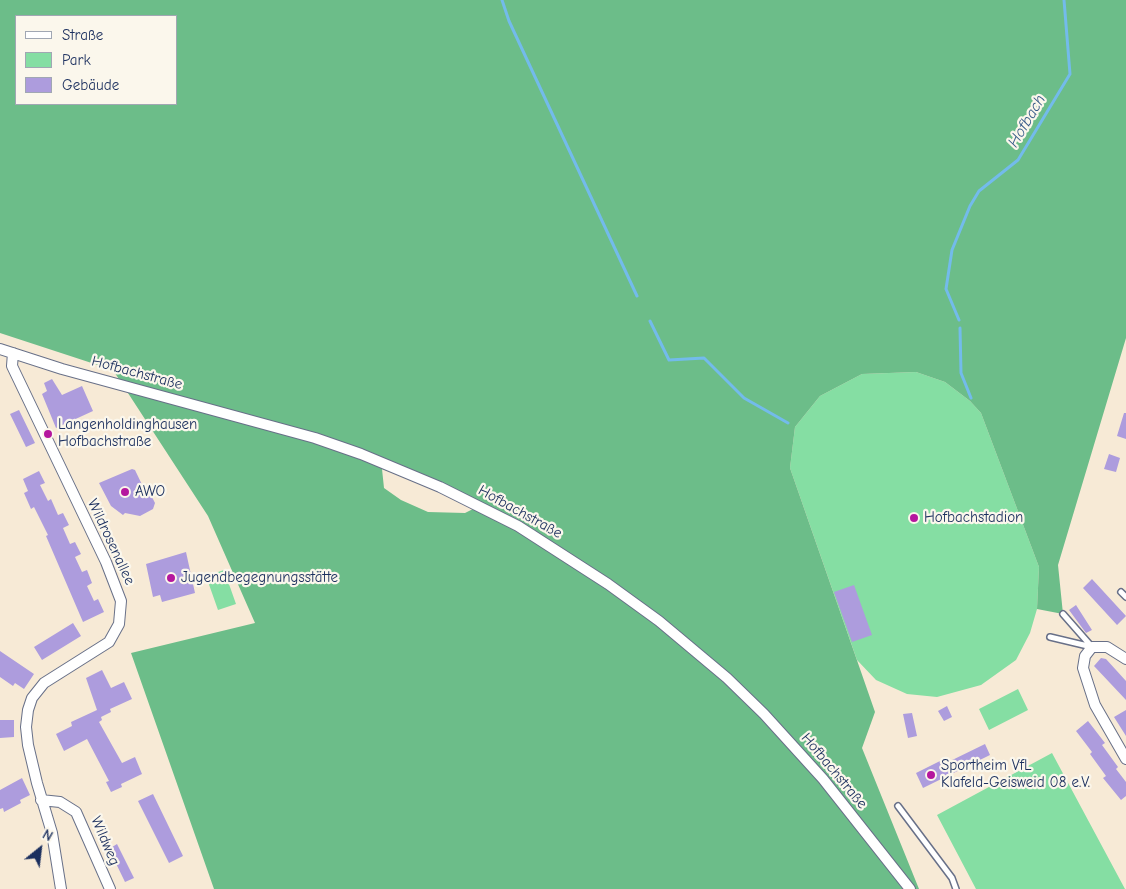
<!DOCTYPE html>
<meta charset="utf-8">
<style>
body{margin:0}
#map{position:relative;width:1126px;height:889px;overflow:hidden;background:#f7ead6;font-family:"Comic Neue",sans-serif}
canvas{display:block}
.legend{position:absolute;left:15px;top:15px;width:162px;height:90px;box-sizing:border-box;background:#fbf7ec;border:1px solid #a1a7b3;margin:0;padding:6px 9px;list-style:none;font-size:15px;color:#1b2f5e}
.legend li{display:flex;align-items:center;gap:10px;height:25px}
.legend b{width:25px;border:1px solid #a1a7b3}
.north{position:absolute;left:15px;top:824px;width:50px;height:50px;-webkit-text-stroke:4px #fbf7ec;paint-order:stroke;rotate:29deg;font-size:14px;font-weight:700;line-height:20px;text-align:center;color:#1b2f5e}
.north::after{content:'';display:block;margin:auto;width:18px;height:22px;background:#1b2f5e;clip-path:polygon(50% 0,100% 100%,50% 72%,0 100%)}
</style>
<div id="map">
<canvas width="1126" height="889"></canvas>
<ul class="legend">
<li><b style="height:6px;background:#fff"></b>Straße</li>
<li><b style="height:14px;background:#85dea3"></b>Park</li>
<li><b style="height:14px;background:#ad9cdd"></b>Gebäude</li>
</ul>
<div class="north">N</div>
</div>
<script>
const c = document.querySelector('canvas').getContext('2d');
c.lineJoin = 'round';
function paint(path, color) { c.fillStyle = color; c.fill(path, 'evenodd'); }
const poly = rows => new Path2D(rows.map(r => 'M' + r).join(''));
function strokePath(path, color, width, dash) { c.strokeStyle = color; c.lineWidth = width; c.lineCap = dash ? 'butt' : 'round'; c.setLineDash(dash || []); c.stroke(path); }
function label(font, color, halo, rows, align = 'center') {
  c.font = font + ' "Comic Neue",sans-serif'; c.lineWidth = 4.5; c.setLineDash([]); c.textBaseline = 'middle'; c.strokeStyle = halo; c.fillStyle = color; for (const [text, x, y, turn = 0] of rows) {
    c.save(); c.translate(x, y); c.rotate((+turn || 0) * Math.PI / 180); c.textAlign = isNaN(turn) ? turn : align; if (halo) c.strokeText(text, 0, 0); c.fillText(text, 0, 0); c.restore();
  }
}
const green = poly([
 [916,372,945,382,970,401,981,413,1039,567,1037,609,1030,633,1016,660,981,685,937,697,907,694,876,680,857,660,790,468,795,427,820,396,862,374],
 [224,570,236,604,218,610,206,576],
 [1018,689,1028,710,989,730,979,709],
 [1052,753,1125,889,976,889,937,815]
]);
const forest = poly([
 [0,0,1126,0,1126,338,1058,565,1063,614,1037,609,1039,567,981,413,970,401,945,382,916,372,862,374,820,396,795,427,790,468,875,712,862,748,919,889,214,889,131,653,255,623,208,516,113,370,0,333],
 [16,16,176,16,176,104,16,104],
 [382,469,416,481,473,509,465,513,428,512,401,500,384,488]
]);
const stream = poly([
 [502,0,509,21,637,296],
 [959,320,946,289,952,250,970,206,979,191,1018,160,1070,74,1064,0],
 [650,321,669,360,704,358,744,398,788,423],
 [960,328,961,373,971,398]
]);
const building = poly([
 [52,379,62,395,82,386,93,411,56,428,42,394,47,391,44,383],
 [19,410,35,443,26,447,10,414],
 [1124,413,1126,413,1126,439,1117,436],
 [1109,454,1120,458,1116,472,1104,469],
 [132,469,135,470,146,493,149,491,155,503,153,509,140,516,125,513,123,515,111,506,99,483],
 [39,471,45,483,40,485,48,501,51,499,58,515,63,513,69,525,63,528,70,544,75,542,81,554,75,557,82,572,87,570,92,583,87,586,94,601,98,599,104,612,83,622,46,536,48,535,34,507,31,509,24,493,28,491,23,479],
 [186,552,195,593,162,602,160,595,153,597,146,564],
 [1092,579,1126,616,1117,625,1083,588],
 [854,585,872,635,852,642,834,592],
 [1076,605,1092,630,1086,633,1069,610],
 [73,623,81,636,42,660,34,647],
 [0,651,34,674,24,689,15,683,13,686,0,677],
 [1101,658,1106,659,1126,681,1126,700,1094,666],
 [102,670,111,688,124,682,132,699,110,709,111,712,101,717,102,720,99,722,122,763,135,757,142,774,121,784,122,787,111,792,106,782,109,781,87,739,64,751,56,734,72,726,71,722,97,710,86,678],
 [947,706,952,717,944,721,938,711],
 [1126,710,1126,736,1114,717],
 [912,713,917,736,908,738,903,714],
 [0,720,14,720,14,737,0,738],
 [1088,721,1105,743,1102,745,1118,767,1116,769,1126,782,1126,796,1121,800,1103,778,1106,776,1090,754,1092,752,1076,731],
 [985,744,990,755,923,788,916,773,940,761,942,765],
 [22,778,30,795,20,800,21,803,4,812,3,808,0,809,0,790],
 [153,794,183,856,169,863,138,801],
 [117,844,134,878,125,882,109,849]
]);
const service = poly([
 [1121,592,1126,597],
 [1050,637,1092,647,1063,614],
 [898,806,952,878,956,889]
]);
const minor = poly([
 [0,349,62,369,315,438,361,454,440,487,518,526,608,584,659,621,727,678,764,714,823,779,910,889],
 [13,353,12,366,106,562,121,601,119,624,109,642,44,683,32,698,28,710,26,727,28,745,37,783,52,833,61,889],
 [1126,659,1107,647,1092,647,1085,656,1083,668,1095,705,1126,759],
 [41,800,60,802,76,812,110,889]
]);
const markers = [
 [48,434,5,"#b5179e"],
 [125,492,5,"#b5179e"],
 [914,518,5,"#b5179e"],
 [171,578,5,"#b5179e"],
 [931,775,5,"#b5179e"]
];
const streetNames = [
 ["Hofbachstraße",137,373,15],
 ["Hofbachstraße",520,512,29],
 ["Wildrosenallee",111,542,65],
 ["Hofbachstraße",834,771,50],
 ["Wildweg",105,841,67]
];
const poiNames = [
 ["Langenholdinghausen",58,425],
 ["Hofbachstraße",58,442],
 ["AWO",135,492],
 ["Hofbachstadion",924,518],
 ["Jugendbegegnungsstätte",181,578],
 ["Sportheim VfL",941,766],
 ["Klafeld-Geisweid 08 e.V.",941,783]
];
const waterNames = [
 ["Hofbach",1027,121,-59]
];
paint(green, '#85dea3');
paint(forest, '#6cbd89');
strokePath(stream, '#73bbeb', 3);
paint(building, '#ad9cdd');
strokePath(service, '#687088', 8);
strokePath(minor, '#687088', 12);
strokePath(service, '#fff', 5);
strokePath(minor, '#fff', 10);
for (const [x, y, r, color] of markers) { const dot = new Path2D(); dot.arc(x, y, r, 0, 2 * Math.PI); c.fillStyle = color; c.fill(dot); strokePath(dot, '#fbf7ec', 2); }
label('15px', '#1b2f5e', '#fbf7ec', streetNames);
label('15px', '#1b2f5e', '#fbf7ec', poiNames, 'left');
label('italic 16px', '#355988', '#fbf7ec', waterNames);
</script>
